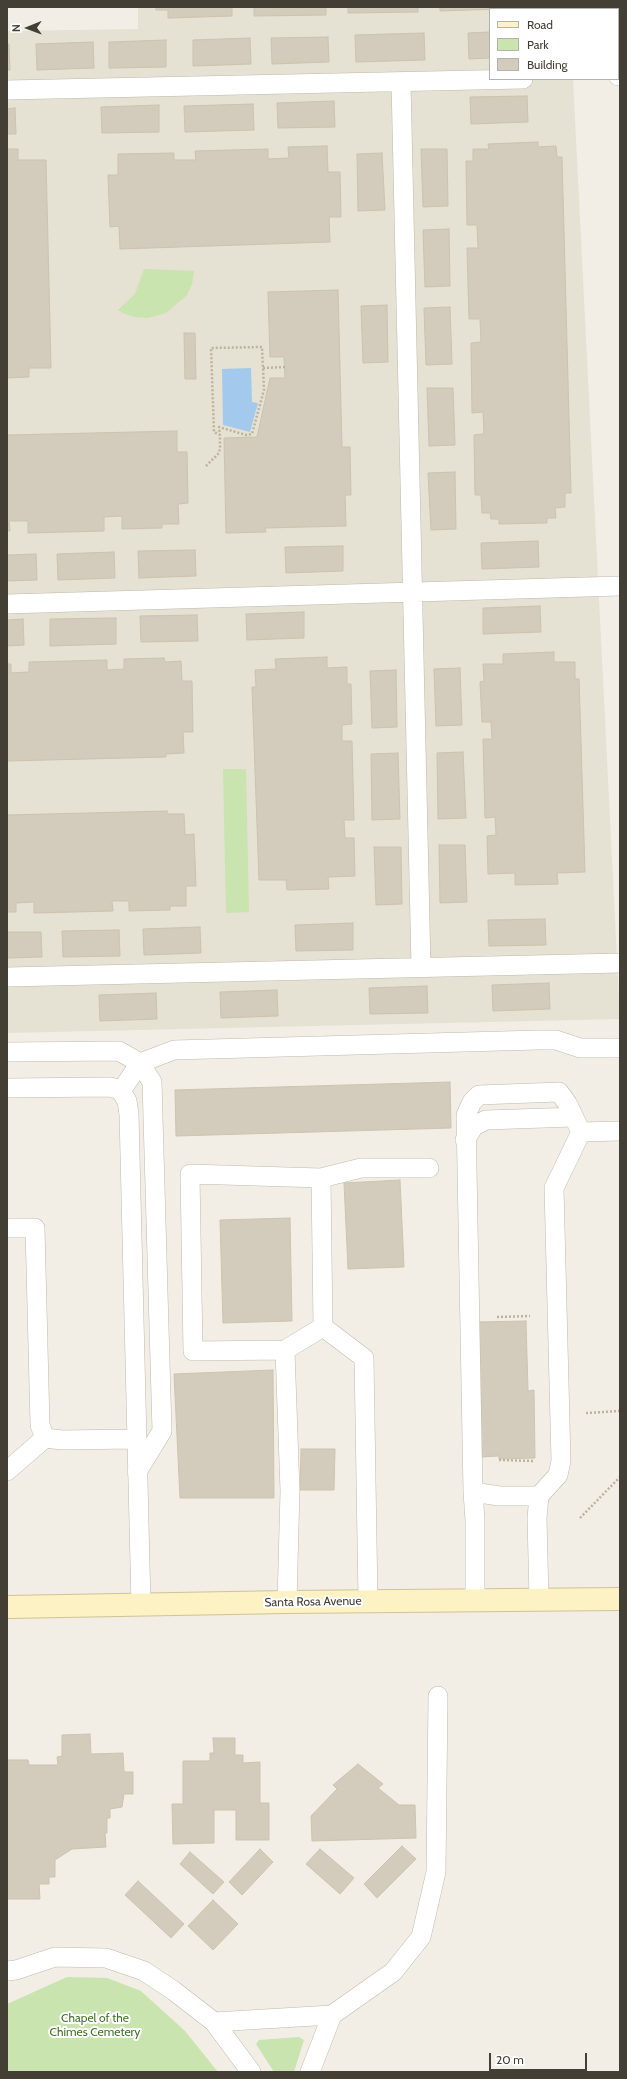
<!DOCTYPE html>
<style>
body{margin:0}
#map{position:relative;width:627px;height:2079px;overflow:hidden;background:#f2eee5;font-family:Cabin,sans-serif}
canvas{display:block}
.frame{position:absolute;inset:0;border:8px solid #443f35;pointer-events:none}
.legend{position:absolute;left:489px;top:8px;width:130px;height:72px;box-sizing:border-box;background:#fff;border:1px solid #b4b2ae;margin:0;padding:5px 7px;list-style:none;font-size:12px;color:#443f35}
.legend li{display:flex;align-items:center;gap:8px;height:20px}
.legend b{width:20px;border:1px solid #b4b2ae}
.north{position:absolute;left:8px;top:8px;width:40px;height:40px;-webkit-text-stroke:3px #fff;paint-order:stroke;rotate:269deg;font-size:11px;font-weight:700;line-height:16px;text-align:center;color:#443f35}
.north::after{content:'';display:block;margin:auto;width:14px;height:18px;background:#443f35;clip-path:polygon(50% 0,100% 100%,50% 72%,0 100%)}
.scale{position:absolute;left:489px;top:2053px;width:98px;height:18px;box-sizing:border-box;border:2px solid #443f35;border-top:0;padding-left:5px;font-size:12px;line-height:14px;white-space:nowrap;color:#443f35;-webkit-text-stroke:3px #fff;paint-order:stroke}
</style>
<div id="map">
<canvas width="627" height="2079"></canvas>
<div class="frame"></div>
<ul class="legend">
<li><b style="height:5px;background:#fcf2c4"></b>Road</li>
<li><b style="height:11px;background:#c9e4af"></b>Park</li>
<li><b style="height:11px;background:#d3cbbb"></b>Building</li>
</ul>
<div class="north">N</div>
<div class="scale">20 m</div>
</div>
<script>
const c = document.querySelector('canvas').getContext('2d');
c.lineJoin = 'round';
function paint(path, color) { c.fillStyle = color; c.fill(path, 'evenodd'); }
const poly = rows => new Path2D(rows.map(r => 'M' + r).join(''));
function strokePath(path, color, width, dash) { c.strokeStyle = color; c.lineWidth = width; c.lineCap = dash ? 'butt' : 'round'; c.setLineDash(dash || []); c.stroke(path); }
function label(font, color, halo, rows, align = 'center') {
  c.font = font + ' Cabin,sans-serif'; c.lineWidth = 4; c.setLineDash([]); c.textBaseline = 'middle'; c.strokeStyle = halo; c.fillStyle = color; for (const [text, x, y, turn = 0] of rows) {
    c.save(); c.translate(x, y); c.rotate((+turn || 0) * Math.PI / 180); c.textAlign = isNaN(turn) ? turn : align; if (halo) c.strokeText(text, 0, 0); c.fillText(text, 0, 0); c.restore();
  }
}
const residential = poly([
 [138,7,569,7,569,9,490,9,490,79,573,79,620,1019,7,1033,7,31,138,29]
]);
const green = poly([
 [144,269,194,271,192,284,187,295,166,313,148,318,134,317,123,313,118,310,135,294],
 [223,769,246,769,249,912,226,913],
 [67,1977,107,1978,141,1991,185,2031,218,2072,7,2072,7,2004],
 [299,2037,304,2040,294,2072,274,2072,256,2044,259,2040]
]);
const water = poly([
 [251,368,252,402,258,403,250,432,223,425,222,369]
]);
const building = poly([
 [156,7,232,7,232,16,168,18,168,10,156,10,156,7],
 [254,7,326,7,326,15,254,16,254,7],
 [348,7,418,7,418,12,348,13,348,7],
 [440,7,501,7,501,9,440,11,440,7],
 [490,32,490,58,469,59,468,33,490,32],
 [424,33,425,60,356,62,355,35,424,33],
 [328,37,329,62,272,64,271,38,328,37],
 [250,38,251,64,193,66,193,40,250,38],
 [166,40,166,67,109,68,109,42,166,40],
 [93,42,94,68,37,70,36,44,93,42],
 [7,44,9,44,10,70,7,70,7,44],
 [527,96,528,122,471,124,470,97,527,96],
 [334,101,335,127,278,128,277,103,334,101],
 [253,104,254,130,185,132,184,106,253,104],
 [159,105,159,132,102,133,101,107,159,105],
 [15,108,16,134,7,134,7,109,15,108],
 [538,142,538,147,556,146,557,157,562,157,571,493,565,493,565,507,555,508,556,518,547,518,547,523,499,524,499,519,491,519,490,513,482,513,481,495,475,495,474,435,484,434,483,412,472,413,471,343,481,342,480,319,469,319,467,248,478,248,477,225,467,225,466,161,473,161,473,149,489,149,488,144,538,142],
 [327,146,328,172,340,172,341,217,329,217,330,242,120,249,119,226,110,227,108,175,118,175,118,154,174,153,174,160,196,160,195,151,268,149,268,159,289,158,288,147,327,146],
 [7,149,18,149,18,160,46,160,51,368,29,368,29,377,7,378,7,149],
 [421,149,447,149,448,206,423,207,421,149],
 [382,153,385,210,358,211,357,154,382,153],
 [449,229,450,286,425,287,423,230,449,229],
 [338,290,342,447,350,447,351,495,345,495,346,526,265,528,266,532,226,533,224,438,257,437,270,378,285,378,284,357,270,357,268,292,338,290],
 [387,305,388,362,363,363,361,306,387,305],
 [450,307,452,364,426,365,424,308,450,307],
 [184,333,195,333,196,379,185,379,184,333],
 [427,388,453,388,455,445,429,446,427,388],
 [177,431,177,452,187,452,188,503,178,504,179,524,162,524,162,528,122,529,122,516,104,517,104,531,28,533,28,521,9,521,10,531,7,531,7,435,177,431],
 [455,472,456,529,431,530,428,473,455,472],
 [538,541,539,567,482,569,481,543,538,541],
 [343,546,343,571,286,573,285,547,343,546],
 [195,550,196,576,139,578,138,551,195,550],
 [114,552,115,578,58,580,57,554,114,552],
 [36,554,37,580,7,581,7,555,36,554],
 [540,606,541,632,483,634,483,608,540,606],
 [304,612,304,638,247,640,246,614,304,612],
 [197,615,198,641,141,642,140,616,197,615],
 [116,618,116,644,50,646,50,619,116,618],
 [23,619,24,645,7,646,7,620,23,619],
 [554,652,554,662,575,662,575,679,579,679,585,872,557,873,558,884,515,885,515,873,488,874,487,836,496,835,495,817,485,818,483,739,492,739,491,722,482,722,480,682,484,681,483,664,503,664,503,654,554,652],
 [327,657,327,668,347,667,347,684,351,684,352,724,342,725,342,741,352,741,354,820,344,820,345,838,354,838,355,876,328,877,329,889,287,890,286,880,259,880,252,687,256,687,255,670,276,669,275,659,327,657],
 [164,658,165,662,181,661,182,681,192,681,193,732,183,732,184,753,166,754,166,757,7,761,7,664,11,664,11,673,29,672,29,662,107,660,107,670,124,669,124,659,164,658],
 [460,668,462,725,436,726,434,669,460,668],
 [396,670,397,727,372,728,370,671,396,670],
 [463,752,466,818,438,819,437,753,463,752],
 [398,753,400,819,372,820,371,754,398,753],
 [167,811,167,814,184,814,185,835,194,834,196,886,186,886,186,906,170,906,170,910,129,911,129,901,112,901,113,911,34,913,34,902,16,903,16,912,7,912,7,815,167,811],
 [439,845,465,845,467,902,440,903,439,845],
 [374,847,401,847,402,904,376,905,374,847],
 [545,919,546,945,489,946,488,920,545,919],
 [353,923,353,950,296,951,295,925,353,923],
 [200,927,201,953,144,955,143,929,200,927],
 [119,930,120,956,63,957,62,931,119,930],
 [7,932,41,932,42,957,7,958,7,932],
 [549,983,550,1009,493,1011,492,985,549,983],
 [427,986,428,1013,370,1014,369,988,427,986],
 [277,990,278,1016,221,1018,220,992,277,990],
 [156,993,157,1019,100,1021,99,995,156,993],
 [450,1082,451,1128,176,1136,175,1090,450,1082],
 [400,1180,404,1267,348,1269,344,1183,400,1180],
 [290,1218,292,1321,223,1323,220,1220,290,1218],
 [526,1321,528,1391,534,1390,535,1458,499,1459,499,1456,480,1457,476,1322,526,1321],
 [273,1370,274,1498,180,1498,174,1374,273,1370],
 [301,1449,335,1449,334,1490,300,1490,301,1449],
 [90,1734,91,1754,123,1753,124,1772,133,1772,133,1794,124,1794,122,1807,110,1809,110,1818,107,1818,107,1833,105,1833,106,1847,72,1849,55,1860,55,1877,49,1877,49,1884,39,1884,40,1899,7,1899,7,1760,28,1760,29,1765,58,1765,57,1757,62,1756,62,1735,90,1734],
 [213,1738,235,1738,235,1755,243,1755,243,1763,260,1762,260,1803,269,1803,269,1840,236,1840,236,1810,214,1810,214,1843,173,1844,172,1804,183,1804,183,1761,210,1761,210,1753,214,1753,213,1738],
 [358,1764,383,1784,378,1788,399,1805,415,1805,416,1838,312,1841,311,1816,337,1789,333,1785,358,1764],
 [402,1846,416,1859,377,1898,364,1884,402,1846],
 [260,1849,273,1862,242,1895,229,1882,260,1849],
 [320,1849,354,1878,340,1894,306,1864,320,1849],
 [190,1852,224,1882,213,1894,180,1864,190,1852],
 [138,1881,184,1924,171,1938,125,1895,138,1881],
 [213,1900,238,1924,213,1950,188,1926,213,1900]
]);
const path = poly([
 [263,368,285,367],
 [206,466,219,453,220,447,220,435,214,432,211,348,262,347,264,390,252,434,246,435,219,427,220,435],
 [497,1317,530,1316],
 [586,1413,620,1411],
 [499,1460,534,1461],
 [580,1518,620,1477]
]);
const lane = poly([
 [618,76,620,76],
 [401,82,421,967],
 [7,90,523,79],
 [7,604,620,586],
 [7,977,620,963],
 [7,1052,119,1051,140,1063,152,1082,162,1431,137,1472],
 [7,1088,111,1087,121,1091,127,1101,129,1114,141,1605],
 [121,1091,140,1063,174,1050,538,1040,556,1040,580,1048,620,1048],
 [465,1140,474,1126,486,1120,574,1117],
 [321,1178,361,1168,429,1168],
 [7,1228,35,1228,40,1425,45,1438,62,1440,135,1439],
 [323,1327,321,1178,190,1174,193,1351,285,1350,323,1327,364,1358,368,1601],
 [285,1350,290,1491,287,1602],
 [7,1471,45,1438],
 [473,1492,466,1115,472,1102,479,1095,559,1092,567,1103,581,1132],
 [539,1599,537,1518,539,1496],
 [475,1600,475,1520,473,1492,499,1496,539,1496,558,1475,561,1461,554,1188,581,1132,620,1131],
 [7,1971,16,1970,55,1957,106,1958,144,1971,174,1991,214,2022,251,2072],
 [332,2015,393,1972,421,1937,436,1872,438,1696],
 [214,2022,332,2015,310,2072]
]);
const secondary = poly([
 [7,1607,287,1602,620,1599]
]);
const streetNames = [
 ["Santa Rosa Avenue",313,1602,-1]
];
const parkNames = [
 ["Chapel of the",95,2018],
 ["Chimes Cemetery",95,2032]
];
paint(residential, '#e5e1d3');
paint(green, '#c9e4af');
paint(water, '#a3caec');
paint(building, '#d3cbbb');
strokePath(building, '#cdc3ae', 1);
strokePath(lane, '#bfb9ab', 20);
strokePath(secondary, '#d0c396', 24);
strokePath(path, '#beb39a', 2.5, [2, 2]);
strokePath(lane, '#fff', 19);
strokePath(secondary, '#fcf2c4', 22);
label('12px', '#443f35', '#fff', streetNames);
label('12px', '#42722b', '#fff', parkNames);
</script>
